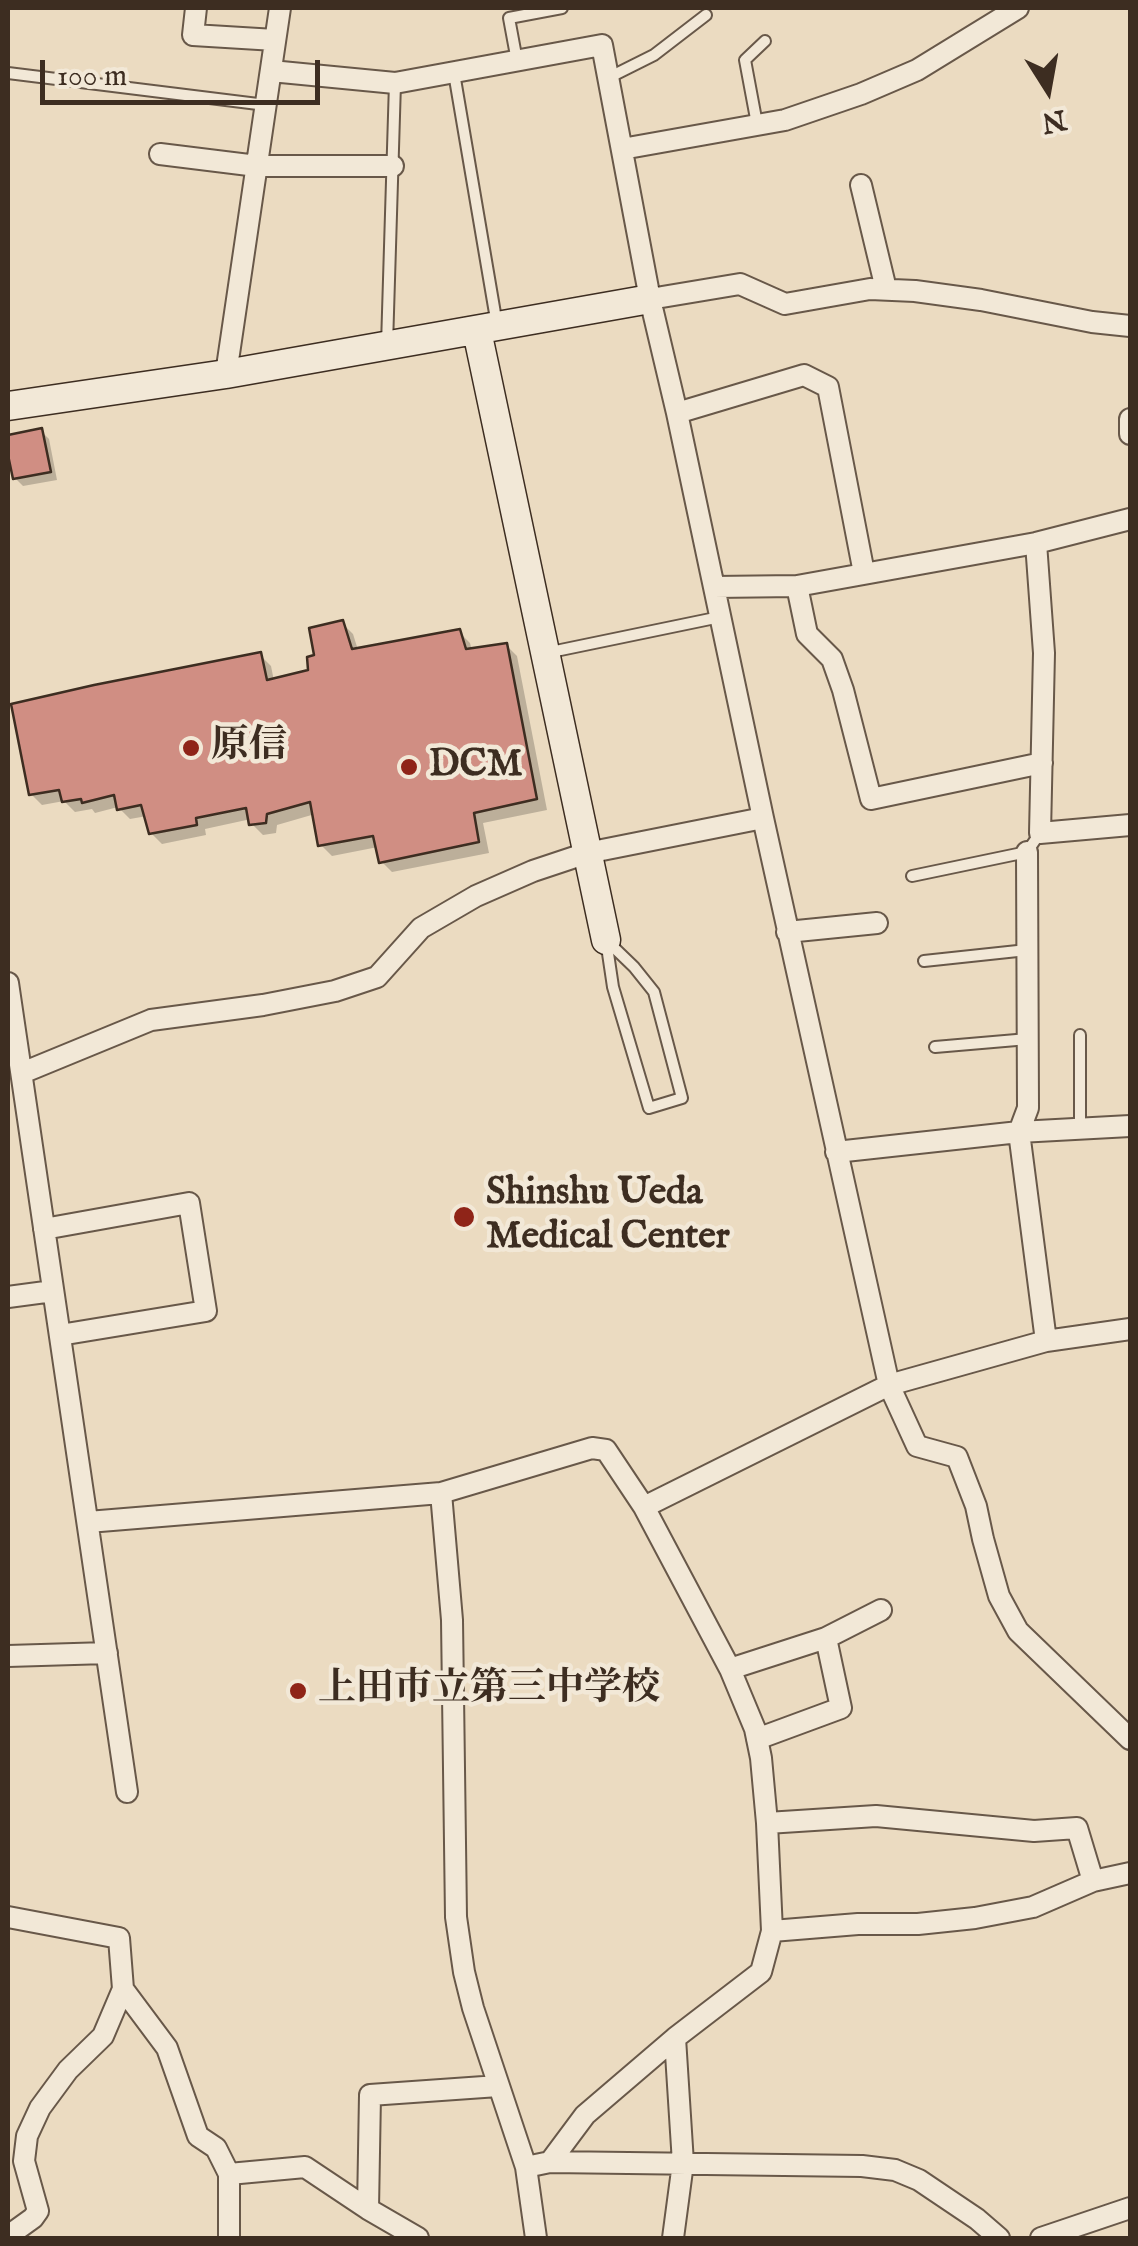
<!DOCTYPE html>
<meta charset="utf-8">
<style>
body{margin:0}
#map{position:relative;width:1138px;height:2246px;overflow:hidden;background:#ebdbc1;font-family:"IM FELL English",serif}
canvas{display:block}
.frame{position:absolute;inset:0;border:10px solid #3d2d21;pointer-events:none}
.north{position:absolute;left:998px;top:40px;width:100px;height:100px;-webkit-text-stroke:8px #f2e8d7;paint-order:stroke;rotate:169deg;font-size:28px;font-weight:700;line-height:40px;text-align:center;color:#3d2d21}
.north::after{content:'';display:block;margin:auto;width:35px;height:45px;background:#3d2d21;clip-path:polygon(50% 0,100% 100%,50% 72%,0 100%)}
.scale{position:absolute;left:40px;top:60px;width:280px;height:45px;box-sizing:border-box;border:5px solid #3d2d21;border-top:0;padding-left:12px;font-size:30px;line-height:35px;white-space:nowrap;color:#3d2d21;-webkit-text-stroke:8px #f2e8d7;paint-order:stroke}
</style>
<div id="map">
<canvas width="1138" height="2246"></canvas>
<div class="frame"></div>
<div class="north">N</div>
<div class="scale">100 m</div>
</div>
<script>
const c = document.querySelector('canvas').getContext('2d');
c.lineJoin = 'round';
function paint(path, color) { c.fillStyle = color; c.fill(path, 'evenodd'); }
const poly = rows => new Path2D(rows.map(r => 'M' + r).join(''));
function strokePath(path, color, width, dash) { c.strokeStyle = color; c.lineWidth = width; c.lineCap = dash ? 'butt' : 'round'; c.setLineDash(dash || []); c.stroke(path); }
function label(font, color, halo, rows, align = 'center') {
  c.font = font + ' "IM FELL English","Noto Serif JP",serif'; c.lineWidth = 9; c.setLineDash([]); c.textBaseline = 'middle'; c.strokeStyle = halo; c.fillStyle = color; for (const [text, x, y, turn = 0] of rows) {
    c.save(); c.translate(x, y); c.rotate((+turn || 0) * Math.PI / 180); c.textAlign = isNaN(turn) ? turn : align; if (halo) c.strokeText(text, 0, 0); c.fillText(text, 0, 0); c.restore();
  }
}
const shadow = poly([
 [41,431,49,439,57,480,23,486,15,478,8,438],
 [342,623,353,634,358,650,459,632,470,643,472,651,506,645,517,656,547,810,483,823,489,853,392,872,381,861,378,847,332,856,321,845,315,814,277,825,276,833,263,835,252,824,251,819,205,829,206,835,162,844,151,833,147,816,130,819,118,807,95,813,92,809,75,812,64,801,42,805,31,794,260,655,271,666,274,681,311,672,317,657]
]);
const building = poly([
 [42,428,51,472,13,479,8,455,8,435,42,428],
 [343,620,352,649,460,629,466,649,507,643,537,799,474,813,479,842,379,863,373,836,318,846,310,802,267,814,266,823,249,825,246,808,196,818,197,825,149,834,141,805,117,810,114,795,82,803,81,799,62,802,59,790,29,795,11,704,94,685,261,652,267,680,308,670,307,657,314,655,309,628,343,620]
]);
const lane = poly([
 [517,61,509,18,562,8],
 [8,73,266,105],
 [454,73,497,325],
 [608,78,654,55,706,15],
 [757,124,745,60,765,41],
 [387,345,395,83],
 [546,653,720,617],
 [912,876,1027,852,1040,833],
 [606,940,634,967,654,992,682,1098,649,1108,613,987,606,940],
 [924,961,1027,950],
 [935,1047,1028,1039],
 [1080,1129,1080,1035]
]);
const street = poly([
 [196,8,193,35,275,40],
 [271,71,395,83,602,45,650,299,677,413,763,818,889,1385,917,1446,957,1457,976,1506,983,1539,999,1596,1018,1631,1130,1739],
 [622,149,785,120,861,94,917,70,1018,8],
 [160,154,257,166,393,166],
 [861,185,886,289],
 [650,299,740,284,785,304,870,289,915,291,981,300,1092,322,1130,326],
 [226,374,280,8],
 [677,413,804,375,828,387,864,573],
 [1130,419,1130,434],
 [1036,543,1044,653,1040,833,1130,825],
 [797,586,807,634,832,659,843,690,871,799,1042,763],
 [714,587,797,586,1036,543,1130,519],
 [1027,852,1028,1108,1019,1132,1046,1341],
 [787,932,877,923],
 [8,983,127,1792],
 [22,1073,151,1020,263,1005,335,991,377,977,421,928,476,896,533,871,587,853,763,818],
 [836,1152,1019,1132,1130,1126],
 [44,1229,189,1203,206,1311,60,1335],
 [8,1297,53,1291],
 [441,1493,452,1620,456,1917,464,1972,473,2008,526,2167],
 [644,1507,889,1385,1046,1341,1130,1329],
 [88,1522,441,1493,592,1448,606,1450,644,1507,730,1669,755,1729,761,1758,767,1823,772,1931,761,1972,675,2038,585,2115,550,2162],
 [8,1656,107,1653],
 [730,1669,826,1638],
 [757,1739,841,1708,826,1638,881,1610],
 [767,1823,876,1816,1034,1831,1077,1828,1093,1881],
 [8,1917,119,1938,123,1989,103,2036,68,2070,40,2108,27,2136,24,2161,38,2211,33,2218,8,2236],
 [772,1931,858,1924,918,1924,975,1918,1033,1907,1093,1881,1130,1873],
 [123,1989,167,2048,198,2136,216,2148,229,2174,305,2167,368,2209,418,2238],
 [368,2209,370,2095,498,2086],
 [229,2238,229,2174],
 [536,2238,526,2167,550,2162,862,2166,895,2170,919,2180,977,2219,999,2238],
 [673,2238,683,2163,675,2038],
 [1041,2238,1130,2208]
]);
const secondary = poly([
 [477,331,606,940],
 [8,406,226,374,650,299]
]);
const markers = [
 [191,748,10,"#8f2418"],
 [409,767,10,"#8f2418"],
 [464,1217,12,"#8f2418"],
 [298,1691,10,"#8f2418"]
];
const poiNames = [
 ["原信",211,748],
 ["DCM",429,767],
 ["Shinshu Ueda",486,1195],
 ["Medical Center",486,1239],
 ["上田市立第三中学校",318,1691]
];
paint(shadow, '#0003');
paint(building, '#d08e83');
strokePath(building, '#3d2d21', 2.5);
strokePath(lane, '#685849', 14);
strokePath(street, '#685849', 24);
strokePath(secondary, '#3d2d21', 31);
strokePath(lane, '#f2e8d7', 10);
strokePath(street, '#f2e8d7', 20);
strokePath(secondary, '#f2e8d7', 28);
for (const [x, y, r, color] of markers) { const dot = new Path2D(); dot.arc(x, y, r, 0, 2 * Math.PI); c.fillStyle = color; c.fill(dot); strokePath(dot, '#f2e8d7', 4); }
label('bold 38px', '#3d2d21', '#f2e8d7', poiNames, 'left');
</script>
